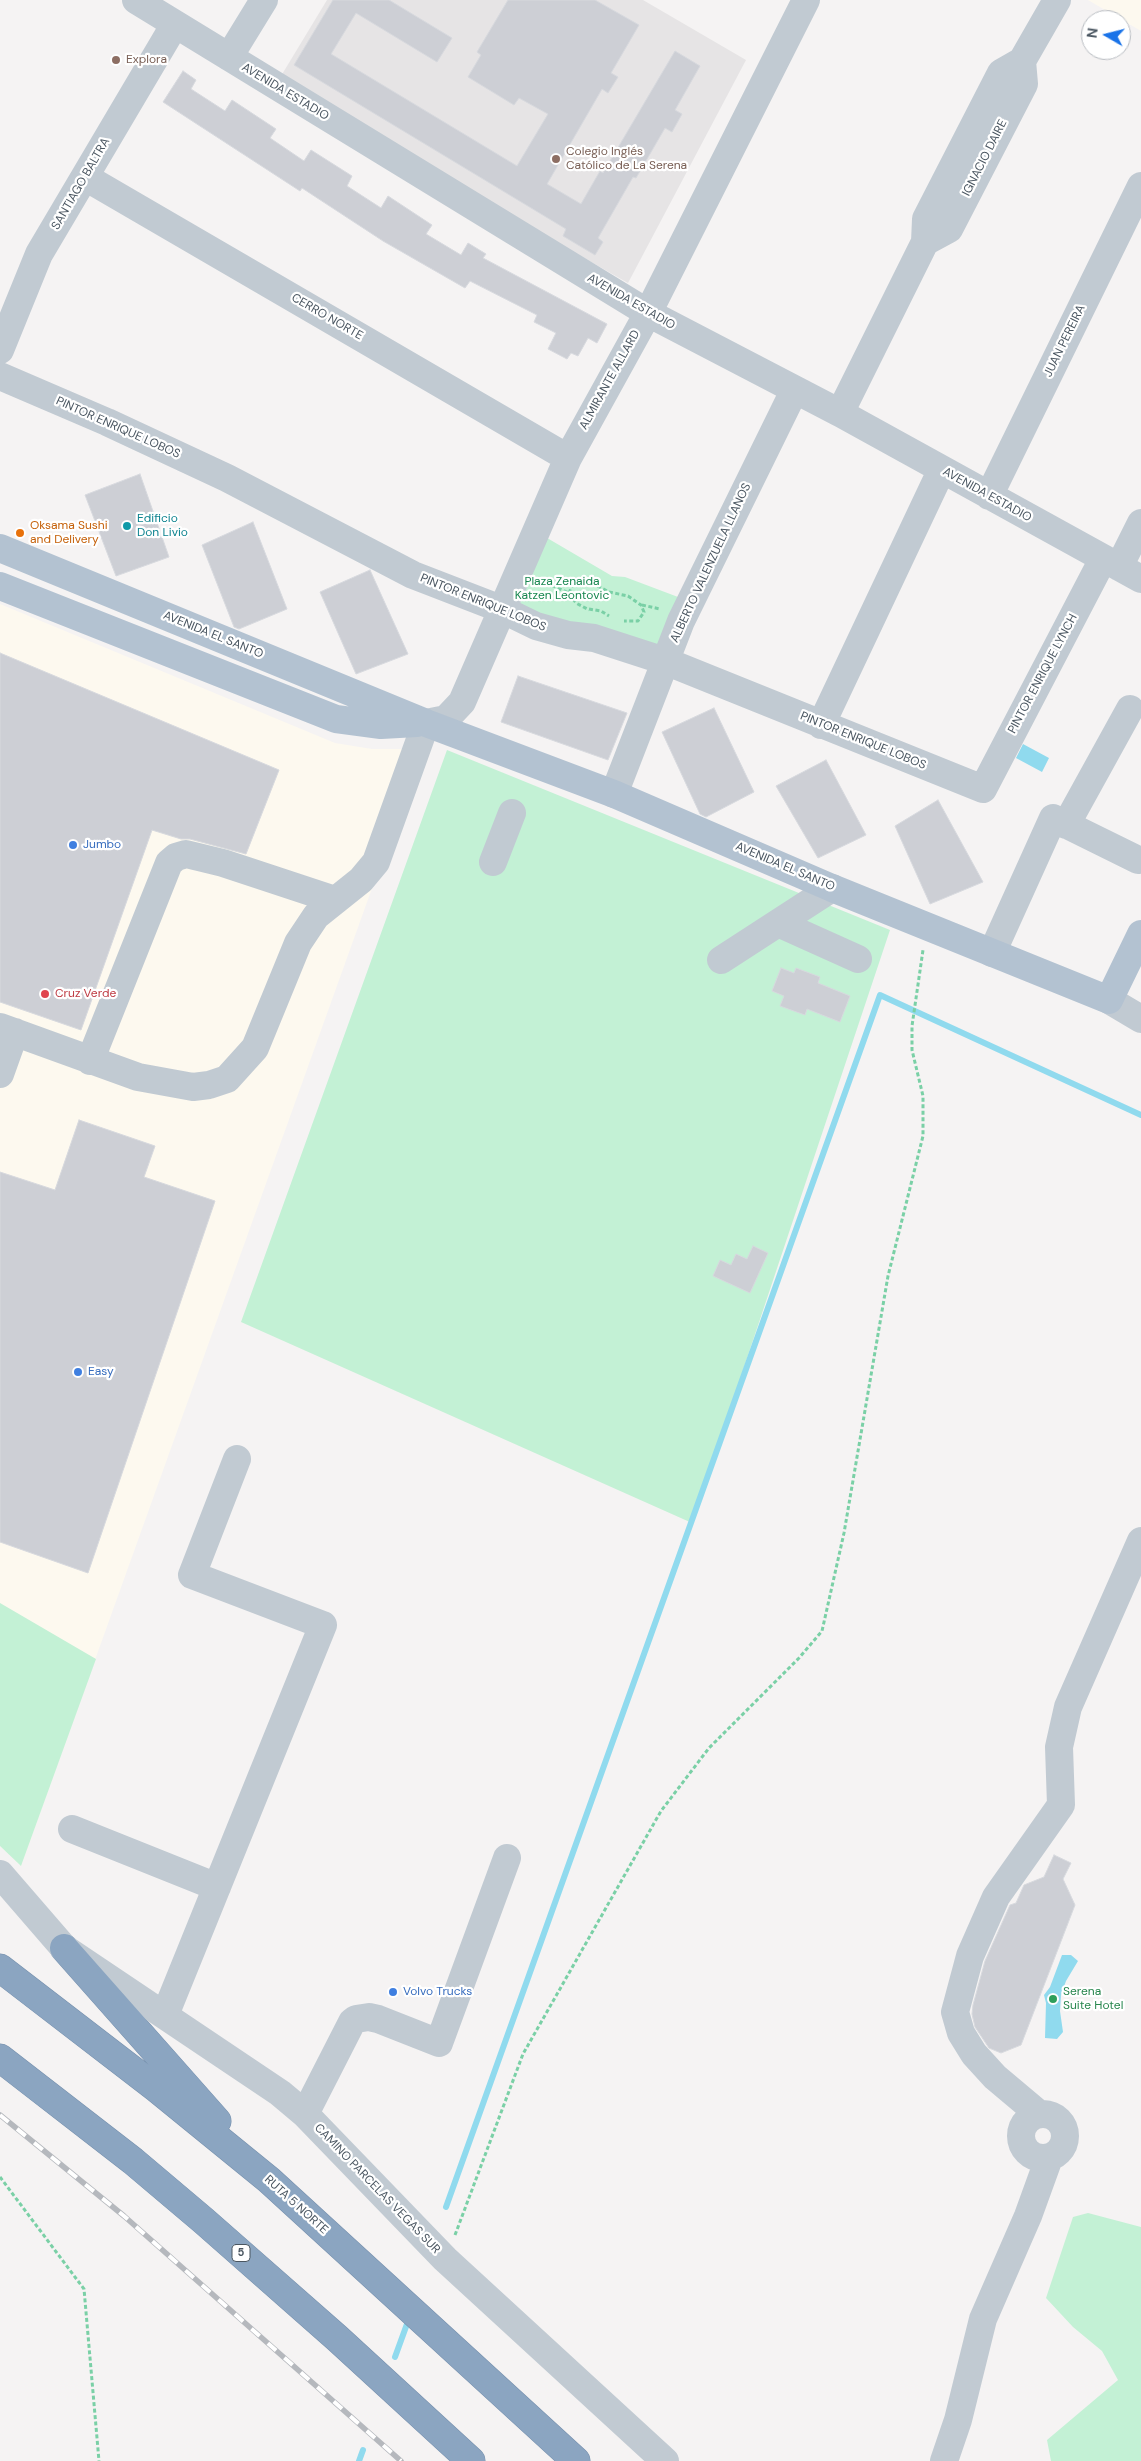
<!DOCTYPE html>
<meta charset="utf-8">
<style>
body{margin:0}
#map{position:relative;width:1141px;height:2461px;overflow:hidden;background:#f5f3f3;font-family:"DM Sans",sans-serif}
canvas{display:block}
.north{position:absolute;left:1081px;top:10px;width:50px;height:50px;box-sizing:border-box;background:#fff;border:1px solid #b7bbc0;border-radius:50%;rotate:278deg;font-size:14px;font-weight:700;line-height:20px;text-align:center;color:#4a5661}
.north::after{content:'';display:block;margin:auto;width:18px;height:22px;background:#1a73e8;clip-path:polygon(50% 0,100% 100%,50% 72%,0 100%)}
</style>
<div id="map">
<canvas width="1141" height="2461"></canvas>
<div class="north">N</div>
</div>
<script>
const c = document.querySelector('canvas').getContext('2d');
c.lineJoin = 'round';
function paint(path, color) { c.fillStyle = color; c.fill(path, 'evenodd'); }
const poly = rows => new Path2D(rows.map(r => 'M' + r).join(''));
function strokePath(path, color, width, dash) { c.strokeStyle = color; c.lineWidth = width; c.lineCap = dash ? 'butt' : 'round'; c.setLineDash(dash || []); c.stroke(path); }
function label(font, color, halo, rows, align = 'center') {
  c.font = font + ' "DM Sans",sans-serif'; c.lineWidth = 4.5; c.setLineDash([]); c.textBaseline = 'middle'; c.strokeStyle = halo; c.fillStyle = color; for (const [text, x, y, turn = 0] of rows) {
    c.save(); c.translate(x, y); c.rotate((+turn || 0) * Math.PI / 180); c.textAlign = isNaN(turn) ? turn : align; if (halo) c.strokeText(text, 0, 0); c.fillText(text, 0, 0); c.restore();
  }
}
const commercial = poly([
 [1088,0,1141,0,1141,31],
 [0,604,335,743,372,749,422,749,21,1866,0,1846]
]);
const education = poly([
 [327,0,643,0,746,60,628,283,556,242,281,76]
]);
const green = poly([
 [542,535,612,576,625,577,686,600,656,654,517,606],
 [447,750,890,930,692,1523,241,1322],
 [0,1603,96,1659,21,1866,0,1846],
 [1088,2213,1141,2227,1141,2461,1051,2461,1047,2440,1118,2380,1102,2351,1073,2327,1046,2298,1073,2217]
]);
const water = poly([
 [1023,744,1049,758,1042,772,1016,758],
 [1062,1955,1071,1955,1078,1961,1066,1981,1061,1995,1060,2011,1063,2032,1057,2039,1045,2038,1046,2003,1044,1995,1050,1987]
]);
const stream = poly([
 [446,2207,880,995,1141,1115],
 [395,2357,407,2324],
 [359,2461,363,2450]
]);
const building = poly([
 [333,0,389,0,452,38,437,62,356,13,331,54,517,166,548,114,519,98,514,105,468,77,481,55,477,52,508,0,595,0,639,25,611,73,618,77,608,93,602,89,547,184,581,204,600,171,603,173,675,51,700,66,675,110,682,114,672,132,665,128,636,178,633,177,598,238,603,242,595,255,563,236,566,229,294,65,333,0],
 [183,71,196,80,191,89,225,111,232,100,276,129,270,138,304,161,311,150,352,176,347,186,381,208,388,196,432,225,426,234,461,255,468,243,486,254,483,258,607,324,597,343,588,338,578,356,571,353,567,359,548,349,556,333,534,322,537,315,470,281,465,288,383,241,302,188,300,191,163,102,183,71],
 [140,474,169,557,116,576,85,495,140,474],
 [253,522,287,609,239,629,234,627,202,545,253,522],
 [370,570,408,654,356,674,320,592,370,570],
 [0,653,279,770,246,854,190,839,181,839,152,830,81,1030,0,1002,0,653],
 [518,676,627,713,608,760,501,722,518,676],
 [714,708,754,792,706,817,700,814,662,732,714,708],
 [826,760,866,835,818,858,776,786,826,760],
 [938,800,983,882,930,904,895,826,938,800],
 [781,968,794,973,796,968,820,977,818,983,850,996,840,1022,807,1009,805,1015,780,1006,784,996,772,991,781,968],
 [79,1120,155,1146,144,1177,215,1201,88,1573,0,1542,0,1172,55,1190,79,1120],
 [753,1246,768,1253,750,1293,713,1276,720,1260,731,1265,736,1254,747,1259,753,1246],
 [1054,1855,1071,1863,1063,1879,1075,1905,1021,2045,1001,2053,989,2048,975,2027,972,2014,973,2005,985,1961,1010,1905,1016,1903,1024,1885,1044,1877,1054,1855]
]);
const path = poly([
 [540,580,569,593,576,603,589,610],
 [569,593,575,579,588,581,609,592,628,596,641,605,644,612,638,621,624,621],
 [642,605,660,609],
 [589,609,601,611,609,616],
 [0,2177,84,2289,99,2461],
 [455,2235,523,2054,661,1811,709,1748,799,1658,822,1631,844,1533,888,1276,923,1136,923,1096,912,1050,912,1026,923,950]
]);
const minor = poly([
 [136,0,648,313,840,413,1141,579],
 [229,57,264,0],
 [85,177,568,458],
 [925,242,926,219,1001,73,1022,61],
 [0,350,39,254,175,24],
 [0,376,107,422,227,478,413,575,501,609,536,626,568,635,594,638,665,661,983,789,1103,559],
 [840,413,925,242,949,229,1024,84,1022,61,1057,0],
 [989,496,1141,186],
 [1119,567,1141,523],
 [821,725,941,471],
 [614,794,681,621,794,391],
 [1066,825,1130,709],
 [493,862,512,813],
 [778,923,858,959],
 [992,953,1053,818,1138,860],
 [721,960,832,888],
 [1109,1000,1141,1019],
 [0,1027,138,1077,193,1087,209,1085,227,1079,255,1048,298,943,316,916,361,880,376,862,426,723,446,719,462,702,568,458,648,313,806,0],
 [90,1061,169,863,176,857,186,854,223,863,335,900],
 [0,1074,15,1032],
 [72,1829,217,1887],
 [0,1874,64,1948,280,2093,305,2114,445,2259,665,2461],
 [165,2015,323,1625,192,1575,237,1459],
 '1021 2136a22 22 0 1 1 44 0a22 22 0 1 1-44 0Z',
 [305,2114,352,2022,356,2019,369,2017,378,2019,439,2043,507,1858],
 [1039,2114,995,2077,974,2054,961,2033,955,2012,970,1956,996,1897,1061,1805,1059,1747,1068,1707,1141,1541],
 [944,2461,958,2420,983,2319,1028,2216,1049,2158]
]);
const major = poly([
 [0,548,426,723,614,794,832,888,1109,1000,1141,934],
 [0,586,336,719,381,725,417,723]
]);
const highway = poly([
 [64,1948,217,2121],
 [0,1968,156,2088,269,2180,576,2461],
 [0,2058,133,2161,204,2221,337,2338,471,2461]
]);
const rail = poly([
 [0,2115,124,2216,401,2461]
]);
const markers = [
 [116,60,5,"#8d6e63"],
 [556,159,5,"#8d6e63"],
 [127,526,5,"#0f9aa8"],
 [20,533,5,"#e8710a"],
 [73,845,5,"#3f7fe0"],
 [45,994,5,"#e0444e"],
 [78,1372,5,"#3f7fe0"],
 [393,1992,5,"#3f7fe0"],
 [1053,1999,5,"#2e9e5b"]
];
const shields = [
 [241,2253,18]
];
const shieldNames = [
 ["5",241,2253]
];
const educationNames = [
 ["Explora",126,60],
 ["Colegio Inglés",566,152],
 ["Católico de La Serena",566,166]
];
const streetNames = [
 ["AVENIDA ESTADIO",285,92,31],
 ["IGNACIO DAIRE",985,158,-63],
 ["SANTIAGO BALTRA",81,184,-60],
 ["AVENIDA ESTADIO",631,302,30],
 ["CERRO NORTE",327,317,30],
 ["JUAN PEREIRA",1065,341,-64],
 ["ALMIRANTE ALLARD",610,380,-61],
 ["PINTOR ENRIQUE LOBOS",118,428,24],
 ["AVENIDA ESTADIO",987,495,29],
 ["ALBERTO VALENZUELA LLANOS",711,563,-65],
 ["PINTOR ENRIQUE LOBOS",483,603,22],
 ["AVENIDA EL SANTO",213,635,22],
 ["PINTOR ENRIQUE LYNCH",1043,674,-62],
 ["PINTOR ENRIQUE LOBOS",863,741,22],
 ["AVENIDA EL SANTO",785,867,23],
 ["CAMINO PARCELAS VEGAS SUR",377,2189,46],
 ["RUTA 5 NORTE",296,2205,42]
];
const cultureNames = [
 ["Edificio",137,519],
 ["Don Livio",137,533]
];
const foodNames = [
 ["Oksama Sushi",30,526],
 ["and Delivery",30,540]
];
const parkNames = [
 ["Plaza Zenaida",562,582],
 ["Katzen Leontovic",562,596]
];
const shopNames = [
 ["Jumbo",83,845],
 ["Easy",88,1372],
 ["Volvo Trucks",403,1992]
];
const healthNames = [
 ["Cruz Verde",55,994]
];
const leisureNames = [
 ["Serena",1063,1992],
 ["Suite Hotel",1063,2006]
];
paint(commercial, '#fdf9ef');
paint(education, '#e6e4e5');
paint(green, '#c3f1d5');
paint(water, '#90daee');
strokePath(stream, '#90daee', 6);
paint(building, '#cdcfd5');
strokePath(building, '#d7d9de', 1);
strokePath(highway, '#7690ad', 29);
strokePath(path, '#7ad0a6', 3, [4, 2.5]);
strokePath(minor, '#c1cad2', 28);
strokePath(major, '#b3c2d1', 28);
strokePath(highway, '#8ba5c1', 28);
strokePath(rail, '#b5b8bd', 5.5);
strokePath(rail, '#fff', 4, [11]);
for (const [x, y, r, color] of markers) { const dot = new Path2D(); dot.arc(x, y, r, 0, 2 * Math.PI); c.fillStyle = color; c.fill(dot); strokePath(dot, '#fff', 2); }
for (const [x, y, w] of shields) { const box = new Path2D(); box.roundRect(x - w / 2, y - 8.5, w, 17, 4); c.fillStyle = '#fff'; c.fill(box); strokePath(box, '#4a5661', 1); }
label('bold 11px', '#4a5661', null, shieldNames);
label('12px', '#785e54', '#fff', educationNames, 'left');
label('12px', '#4a5661', '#fff', streetNames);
label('12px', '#0d838f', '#fff', cultureNames, 'left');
label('12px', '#c56008', '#fff', foodNames, 'left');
label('12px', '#17864f', '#fff', parkNames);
label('12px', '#366cbe', '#fff', shopNames, 'left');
label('12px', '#be3a42', '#fff', healthNames, 'left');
label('12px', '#27864d', '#fff', leisureNames, 'left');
</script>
